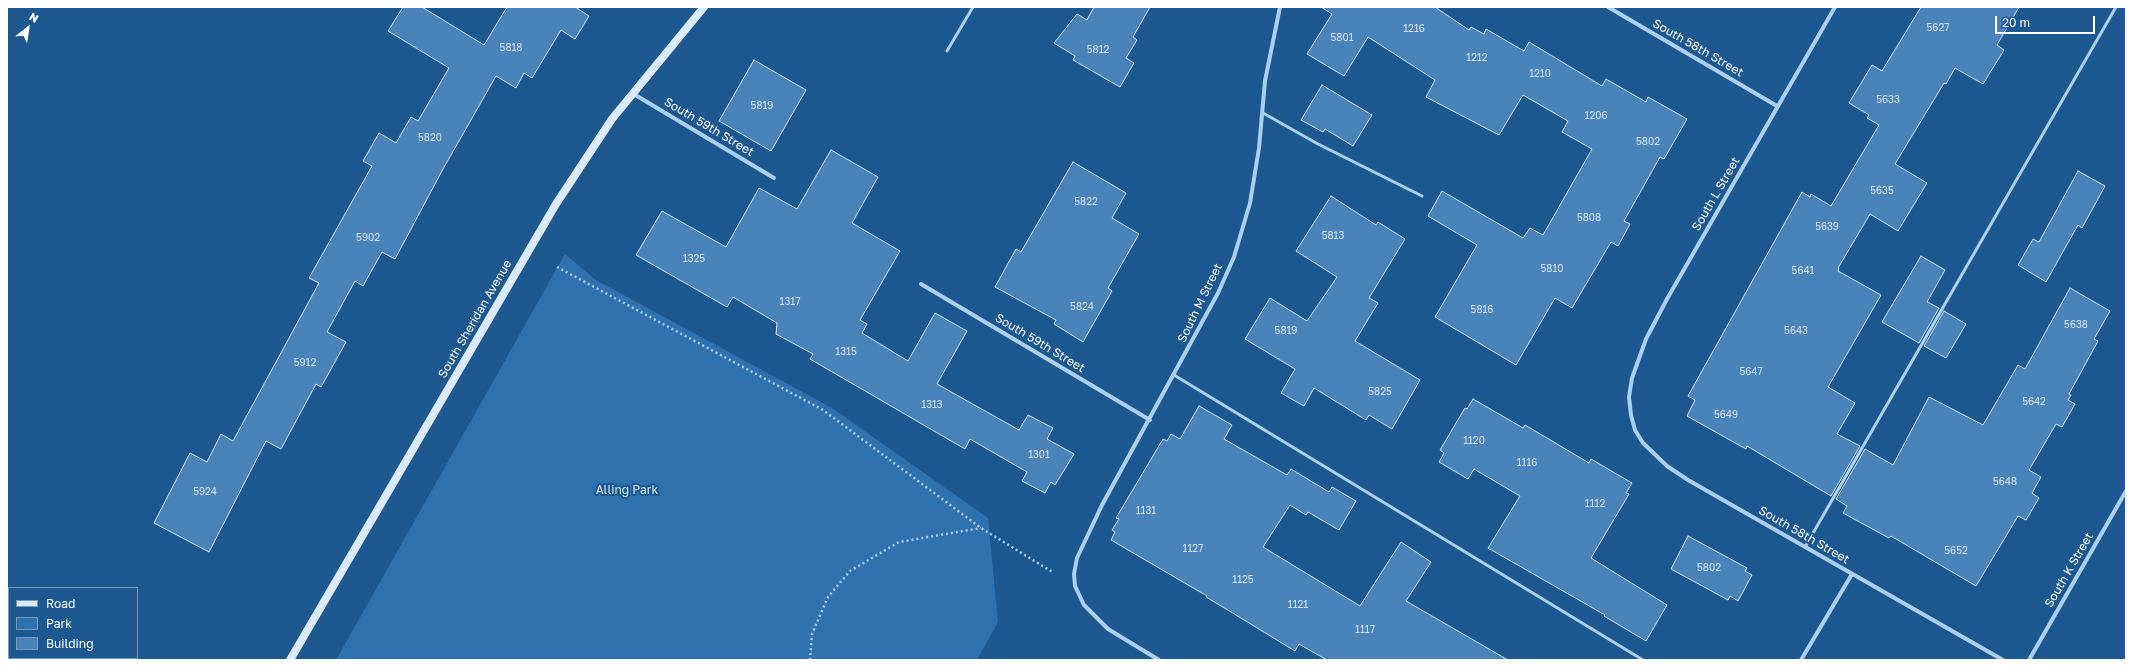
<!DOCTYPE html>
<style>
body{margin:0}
#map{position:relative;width:2133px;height:667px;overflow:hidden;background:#1d5891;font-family:"Golos Text",sans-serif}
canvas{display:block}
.frame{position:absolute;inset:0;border:8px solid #fff;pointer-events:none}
.legend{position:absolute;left:8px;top:587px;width:130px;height:72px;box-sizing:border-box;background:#1d5891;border:1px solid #779bbd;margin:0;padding:5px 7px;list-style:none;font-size:12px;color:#fff}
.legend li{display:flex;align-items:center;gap:8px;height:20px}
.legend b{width:20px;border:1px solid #779bbd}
.north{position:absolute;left:8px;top:8px;width:40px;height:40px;-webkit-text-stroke:3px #1d5891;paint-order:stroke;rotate:30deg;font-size:11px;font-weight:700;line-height:16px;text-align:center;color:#fff}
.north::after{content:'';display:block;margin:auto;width:14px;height:18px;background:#fff;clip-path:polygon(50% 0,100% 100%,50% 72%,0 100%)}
.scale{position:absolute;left:1995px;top:16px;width:100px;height:18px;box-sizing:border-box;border:2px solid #fff;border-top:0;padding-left:5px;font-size:12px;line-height:14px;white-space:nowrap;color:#fff;-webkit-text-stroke:3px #1d5891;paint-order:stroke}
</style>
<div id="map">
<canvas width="2133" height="667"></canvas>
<div class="frame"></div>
<ul class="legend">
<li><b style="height:5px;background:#daeafa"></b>Road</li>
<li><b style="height:11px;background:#3072af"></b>Park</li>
<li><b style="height:11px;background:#4a83ba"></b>Building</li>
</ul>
<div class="north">N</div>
<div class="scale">20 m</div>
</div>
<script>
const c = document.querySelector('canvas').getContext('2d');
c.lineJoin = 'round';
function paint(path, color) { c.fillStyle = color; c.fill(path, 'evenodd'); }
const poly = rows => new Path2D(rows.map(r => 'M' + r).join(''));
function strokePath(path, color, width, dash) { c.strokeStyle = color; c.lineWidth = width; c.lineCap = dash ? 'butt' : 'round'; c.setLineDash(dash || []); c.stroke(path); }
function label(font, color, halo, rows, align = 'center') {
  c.font = font + ' "Golos Text",sans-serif'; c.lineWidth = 4; c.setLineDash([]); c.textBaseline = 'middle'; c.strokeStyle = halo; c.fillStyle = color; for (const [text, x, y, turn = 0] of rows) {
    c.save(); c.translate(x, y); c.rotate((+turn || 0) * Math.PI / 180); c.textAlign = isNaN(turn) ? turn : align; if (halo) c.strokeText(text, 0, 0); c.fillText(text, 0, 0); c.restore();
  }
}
const green = poly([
 [565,254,596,280,832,408,988,518,998,622,977,660,336,660]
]);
const building = poly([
 [403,7,422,7,484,45,507,7,575,7,589,16,575,39,561,30,532,78,524,73,516,88,496,76,443,169,395,259,382,252,363,286,355,281,327,332,346,342,321,387,316,384,281,449,266,441,209,552,154,523,190,453,207,462,221,434,233,441,319,283,309,278,372,166,363,161,379,133,396,143,411,117,418,121,449,68,388,31,403,7],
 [1094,7,1150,7,1133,37,1137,40,1126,58,1134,63,1120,87,1073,60,1075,56,1054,43,1077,14,1087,20,1094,7],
 [1321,7,1435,7,1469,30,1471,27,1484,34,1486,29,1524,51,1529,42,1602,86,1606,79,1646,102,1648,97,1687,119,1664,159,1660,157,1624,221,1630,224,1618,246,1611,242,1572,308,1555,298,1516,365,1435,317,1477,245,1428,216,1442,191,1523,238,1530,228,1543,235,1592,149,1562,132,1568,121,1523,95,1499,135,1426,97,1435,80,1368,37,1344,76,1307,54,1332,14,1321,7],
 [1921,7,2019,7,1997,45,2004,50,1983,84,1955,68,1946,84,1944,83,1895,164,1927,183,1898,231,1870,214,1838,268,1839,269,1838,271,1881,295,1828,387,1855,403,1837,434,1860,446,1831,496,1747,446,1746,449,1687,416,1695,400,1688,396,1802,192,1810,197,1811,194,1831,206,1879,125,1867,118,1869,115,1849,103,1872,65,1882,71,1921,7],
 [754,60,806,90,771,151,719,121,754,60],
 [1322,85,1372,115,1353,146,1325,129,1323,132,1301,120,1322,85],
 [831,150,878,177,852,223,900,251,860,320,867,324,862,333,908,361,935,313,967,331,937,384,1019,430,1028,415,1053,428,1047,439,1074,454,1055,485,1051,482,1045,493,1022,481,1027,472,970,439,965,449,810,359,813,354,776,334,777,323,733,297,727,307,636,255,662,211,726,247,759,188,797,209,831,150],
 [1073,162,1126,193,1112,218,1139,234,1108,288,1112,291,1083,342,1054,324,1056,320,995,287,1016,249,1021,252,1073,162],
 [2078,171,2105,186,2082,228,2078,225,2046,282,2018,265,2033,239,2039,242,2078,171],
 [1331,196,1376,225,1378,222,1405,239,1369,298,1378,303,1355,341,1420,380,1392,429,1369,415,1366,420,1314,388,1304,406,1281,393,1295,369,1245,339,1270,298,1307,321,1337,277,1296,251,1331,196],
 [1921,256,1945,270,1927,302,1939,308,1919,343,1882,322,1921,256],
 [2070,288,2110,311,2094,339,2098,341,2069,394,2071,395,2068,400,2075,404,2062,427,2056,424,2029,470,2041,477,2032,493,2039,498,2026,520,2018,516,1976,586,1891,536,1889,538,1843,513,1847,506,1836,499,1865,449,1893,465,1929,397,1983,425,2018,365,2025,369,2070,288],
 [1944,311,1966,324,1946,358,1924,346,1944,311],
 [1473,399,1523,428,1525,425,1589,463,1591,459,1632,483,1626,493,1629,494,1591,558,1667,605,1646,641,1604,616,1605,615,1488,548,1520,496,1474,469,1468,479,1439,462,1444,453,1440,450,1465,408,1467,409,1473,399],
 [1199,406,1232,425,1224,439,1287,475,1291,469,1329,492,1332,487,1356,501,1339,530,1308,512,1306,515,1290,505,1263,547,1360,606,1401,542,1431,562,1406,601,1508,660,1327,660,1299,644,1295,651,1231,612,1206,597,1207,596,1111,540,1115,532,1112,530,1119,519,1116,518,1163,439,1167,441,1171,434,1180,439,1199,406],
 [1688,536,1747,568,1745,571,1752,575,1738,601,1730,596,1728,600,1671,569,1688,536]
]);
const path = poly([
 [557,267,823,410,981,528,1054,573],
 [810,660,812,634,828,597,850,571,899,542,981,528]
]);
const lane = poly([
 [947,51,973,7],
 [1263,113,1318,144,1422,196],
 [1174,375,1643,660],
 [1805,547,2116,7]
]);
const street = poly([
 [1608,7,1777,106],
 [1835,7,1667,299,1646,339,1632,378,1629,397,1631,415,1635,430,1643,443,1667,466,1688,480,2003,660],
 [632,93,774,178],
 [921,284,1150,420],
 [1159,660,1108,629,1084,605,1075,586,1074,574,1077,558,1102,505,1218,293,1234,257,1250,203,1259,148,1265,81,1280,7],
 [1801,660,1852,574],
 [2029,660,2126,491]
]);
const secondary = poly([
 [290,660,556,204,612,119,704,7]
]);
const numberNames = [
 ["5627",1938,28],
 ["1216",1414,29],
 ["5801",1342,38],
 ["5818",511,48],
 ["5812",1098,50],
 ["1212",1477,58],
 ["1210",1540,74],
 ["5633",1888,100],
 ["5819",762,106],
 ["1206",1596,116],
 ["5820",430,138],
 ["5802",1648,142],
 ["5635",1882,191],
 ["5822",1086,202],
 ["5808",1589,218],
 ["5639",1827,227],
 ["5813",1333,236],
 ["5902",368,238],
 ["1325",694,259],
 ["5810",1552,269],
 ["5641",1803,271],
 ["1317",790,302],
 ["5824",1082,307],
 ["5816",1482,310],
 ["5638",2076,325],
 ["5819",1286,331],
 ["5643",1796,331],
 ["1315",846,352],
 ["5912",305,363],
 ["5647",1751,372],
 ["5825",1380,392],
 ["5642",2034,402],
 ["1313",932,405],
 ["5649",1726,415],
 ["1120",1474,441],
 ["1301",1039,455],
 ["1116",1527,463],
 ["5648",2005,482],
 ["5924",205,492],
 ["1112",1595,504],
 ["1131",1146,511],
 ["1127",1193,549],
 ["5652",1956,551],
 ["5802",1709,568],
 ["1125",1243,580],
 ["1121",1298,605],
 ["1117",1365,630]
];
const streetNames = [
 ["South 58th Street",1698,48,30],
 ["South 59th Street",709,127,31],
 ["South L Street",1716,194,-60],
 ["South M Street",1200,303,-64],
 ["South Sheridan Avenue",475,319,-60],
 ["South 59th Street",1040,343,31],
 ["South 58th Street",1804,535,30],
 ["South K Street",2069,570,-60]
];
const parkNames = [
 ["Alling Park",627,490]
];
paint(green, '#3072af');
paint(building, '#4a83ba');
strokePath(building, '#d3e7fa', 1);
strokePath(path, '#adcfee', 2.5, [2, 3]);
strokePath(lane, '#adcfee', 3);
strokePath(street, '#adcfee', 4);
strokePath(secondary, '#daeafa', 8);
label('10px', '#d2e0ee', null, numberNames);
label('12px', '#fff', '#1d5891', streetNames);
label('12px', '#d3e7fa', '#1d5891', parkNames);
</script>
